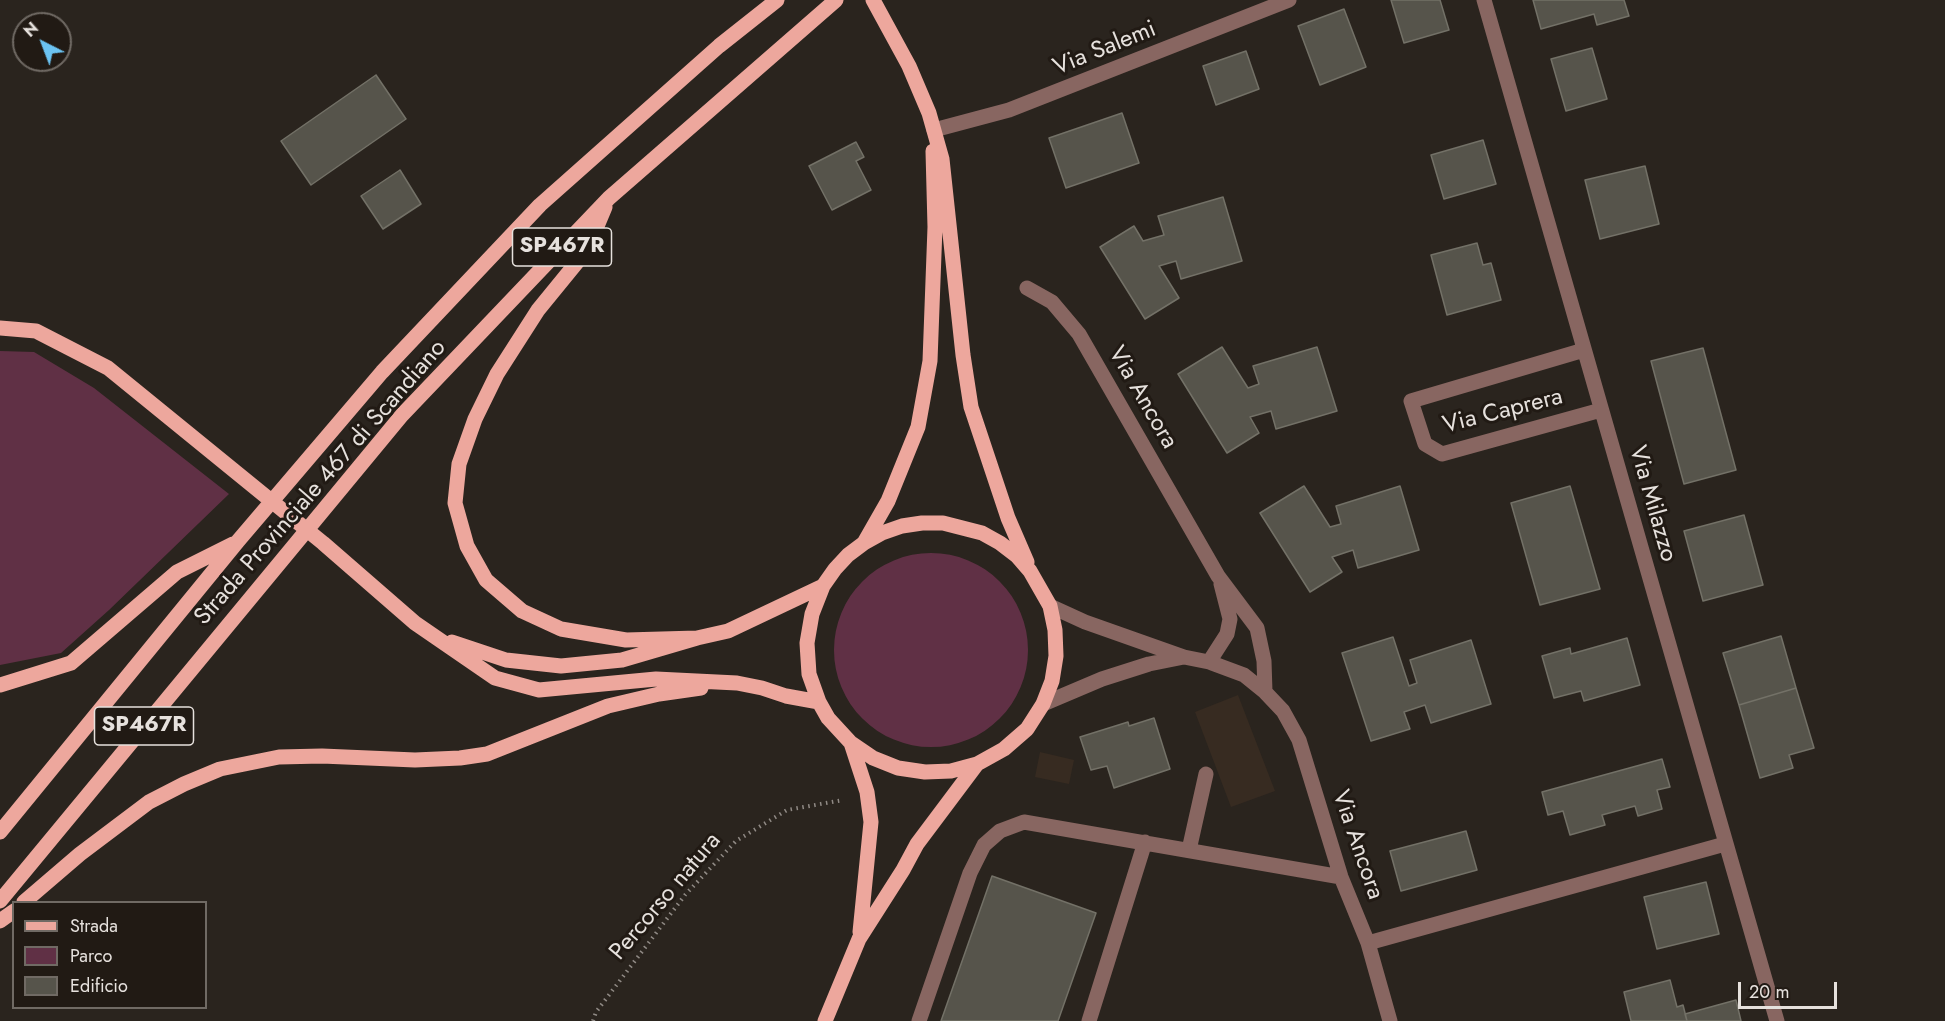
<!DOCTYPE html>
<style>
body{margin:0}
#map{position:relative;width:1945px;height:1021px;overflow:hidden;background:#2a241e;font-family:Jost,sans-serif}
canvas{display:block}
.legend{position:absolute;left:12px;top:901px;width:195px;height:108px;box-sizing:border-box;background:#211a14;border:2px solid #706a64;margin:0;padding:8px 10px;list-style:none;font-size:18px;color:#e6e1dd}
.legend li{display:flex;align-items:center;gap:12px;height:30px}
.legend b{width:30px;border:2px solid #706a64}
.north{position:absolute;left:12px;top:12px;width:60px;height:60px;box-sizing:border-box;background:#211a14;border:2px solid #706a64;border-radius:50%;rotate:318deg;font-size:16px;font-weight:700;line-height:24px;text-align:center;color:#e6e1dd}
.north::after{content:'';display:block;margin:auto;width:21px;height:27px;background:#6bc3f2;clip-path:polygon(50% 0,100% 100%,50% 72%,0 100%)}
.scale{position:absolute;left:1738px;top:982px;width:99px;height:27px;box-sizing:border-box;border:3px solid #e6e1dd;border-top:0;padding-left:8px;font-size:18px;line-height:21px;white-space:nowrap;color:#e6e1dd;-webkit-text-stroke:4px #211a14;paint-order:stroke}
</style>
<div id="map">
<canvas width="1945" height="1021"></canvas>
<ul class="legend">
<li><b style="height:8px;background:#eda79d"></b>Strada</li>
<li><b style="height:16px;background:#603045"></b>Parco</li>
<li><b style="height:16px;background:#56544b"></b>Edificio</li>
</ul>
<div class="north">N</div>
<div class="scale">20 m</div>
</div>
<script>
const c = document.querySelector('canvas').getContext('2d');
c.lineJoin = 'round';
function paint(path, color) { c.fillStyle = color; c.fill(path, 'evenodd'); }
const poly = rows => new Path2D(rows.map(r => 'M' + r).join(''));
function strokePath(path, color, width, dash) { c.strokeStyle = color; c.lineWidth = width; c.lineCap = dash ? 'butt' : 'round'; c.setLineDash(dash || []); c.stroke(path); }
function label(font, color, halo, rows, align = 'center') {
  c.font = font + ' Jost,sans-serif'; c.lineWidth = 6; c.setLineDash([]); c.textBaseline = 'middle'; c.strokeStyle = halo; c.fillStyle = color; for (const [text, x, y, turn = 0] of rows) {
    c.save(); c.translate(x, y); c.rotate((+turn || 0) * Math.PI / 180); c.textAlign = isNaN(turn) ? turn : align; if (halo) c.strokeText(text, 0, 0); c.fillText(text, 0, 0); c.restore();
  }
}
const built = poly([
 [1238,695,1275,791,1231,807,1195,712],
 [1040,752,1074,760,1069,784,1035,777]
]);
const green = poly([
 [0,351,34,352,94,388,229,494,109,610,61,653,0,665],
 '834 650a97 97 0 1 1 194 0a97 97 0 1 1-194 0Z'
]);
const building = poly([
 [1391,0,1440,0,1449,30,1404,43,1391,0],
 [1533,0,1624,0,1629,16,1597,25,1594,14,1541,29,1533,0],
 [1344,9,1366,67,1320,85,1298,26,1344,9],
 [1592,48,1607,99,1566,111,1551,59,1592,48],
 [1246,51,1259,89,1216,105,1203,66,1246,51],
 [376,75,406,119,311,185,281,141,376,75],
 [1122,113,1139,163,1066,188,1049,138,1122,113],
 [1483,140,1496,184,1444,199,1431,155,1483,140],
 [856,142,864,157,856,161,871,190,832,210,809,166,856,142],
 [1645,166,1659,224,1600,239,1585,180,1645,166],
 [400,170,421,204,383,229,361,196,400,170],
 [1223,197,1242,261,1181,279,1176,261,1159,266,1179,298,1145,319,1100,247,1134,226,1143,241,1164,235,1158,216,1223,197],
 [1477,243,1483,265,1491,263,1501,300,1447,315,1431,255,1477,243],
 [1222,347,1248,388,1259,384,1253,366,1317,347,1337,411,1276,429,1271,411,1250,417,1259,433,1227,453,1178,374,1222,347],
 [1703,348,1736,470,1684,484,1651,361,1703,348],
 [1304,486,1330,527,1341,524,1336,506,1400,486,1419,550,1358,568,1353,550,1332,557,1342,572,1310,592,1260,513,1304,486],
 [1570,486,1600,589,1540,605,1511,503,1570,486],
 [1744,515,1763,585,1703,601,1684,531,1744,515],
 [1781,636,1796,688,1739,705,1723,653,1781,636],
 [1393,637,1409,686,1417,683,1410,660,1471,640,1491,704,1431,723,1425,705,1404,712,1410,729,1371,741,1342,653,1393,637],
 [1627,638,1640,685,1584,701,1581,691,1554,698,1542,656,1570,648,1571,654,1627,638],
 [1796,688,1814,748,1789,755,1793,768,1760,778,1739,705,1796,688],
 [1154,718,1170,769,1114,788,1107,766,1091,770,1080,737,1128,722,1129,726,1154,718],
 [1662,759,1670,787,1657,790,1662,809,1638,816,1635,806,1602,815,1605,825,1570,835,1563,811,1548,815,1542,792,1662,759],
 [1466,831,1477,870,1401,891,1390,851,1466,831],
 [992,876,1096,913,1058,1021,941,1021,992,876],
 [1706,882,1719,934,1657,949,1644,897,1706,882],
 [1670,980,1677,1007,1683,1005,1687,1021,1631,1021,1624,992,1670,980],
 [1736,1000,1741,1021,1687,1021,1685,1014,1736,1000]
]);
const path = poly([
 [593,1021,596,1012,685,895,736,841,787,810,843,800]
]);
const minor = poly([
 [1484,0,1777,1021],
 [934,130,1009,110,1289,0],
 [1027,288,1052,302,1079,334,1218,576,1257,628,1264,661,1265,692],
 [1584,350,1411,401,1425,444,1442,454,1601,410],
 [1184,657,1209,662,1244,675,1265,692,1283,711,1299,740,1341,877,1368,943,1390,1021],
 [1209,662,1227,634,1230,619,1221,584],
 [1043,704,1102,679,1149,664,1184,657,1085,622,1050,606],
 [1189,850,1206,774],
 [1368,943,1725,844],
 [919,1021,970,873,984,845,1000,831,1024,822,1341,877],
 [1089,1021,1145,842]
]);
const major = poly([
 [873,0,909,66,929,113,942,159,963,355,971,407,1008,518,1027,562],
 [605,207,587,250,538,310,497,374,475,419,459,464,455,503,467,546,486,580,522,611,561,629,626,640,697,638],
 [0,328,36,331,108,368,323,543,415,623,495,678,539,690,656,679,737,683,762,688,786,696,819,702],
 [864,543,888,501,918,427,930,361,935,227,933,151],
 [452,642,506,660,561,666,622,660,697,638,728,631,823,586],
 [0,685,71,663,177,572,233,544],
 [851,743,867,792,871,822,860,932],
 [0,832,238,541,382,372,540,205,719,46,777,0],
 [0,901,402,415,609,198,836,0],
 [24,902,80,854,149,802,184,784,220,769,279,757,322,756,415,760,460,758,487,754,608,706,659,694,701,688],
 [0,921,14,911],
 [825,1021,859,939,903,870,917,844,977,764,1004,749,1027,729,1043,704,1052,681,1056,656,1055,630,1050,606,1030,571,1017,556,1000,543,982,533,943,523,922,523,902,526,882,533,864,543,848,555,835,569,823,586,812,614,807,643,809,674,819,702,828,718,851,743,873,758,898,768,925,772,951,771,977,764]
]);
const shields = [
 [562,247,99],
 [144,726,99]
];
const shieldNames = [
 ["SP467R",562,247],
 ["SP467R",144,726]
];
const streetNames = [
 ["Via Salemi",1105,49,-22],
 ["Via Ancora",1142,398,60],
 ["Via Caprera",1503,412,-14],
 ["Strada Provinciale 467 di Scandiano",321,483,-49],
 ["Via Milazzo",1652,504,74],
 ["Via Ancora",1357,845,71],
 ["Percorso natura",666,897,-50]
];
paint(built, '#372b21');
paint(green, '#603045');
paint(building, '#56544b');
strokePath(building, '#737167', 1.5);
strokePath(path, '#908a85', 4, [1.5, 4.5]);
strokePath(minor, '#886661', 15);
strokePath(major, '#eda79d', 15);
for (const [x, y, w] of shields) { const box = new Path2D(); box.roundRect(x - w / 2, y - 19, w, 38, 4.5); c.fillStyle = '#211a14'; c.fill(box); strokePath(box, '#e6e1dd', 1.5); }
label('bold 22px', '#e6e1dd', null, shieldNames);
label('24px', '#e6e1dd', '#211a14', streetNames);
</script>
